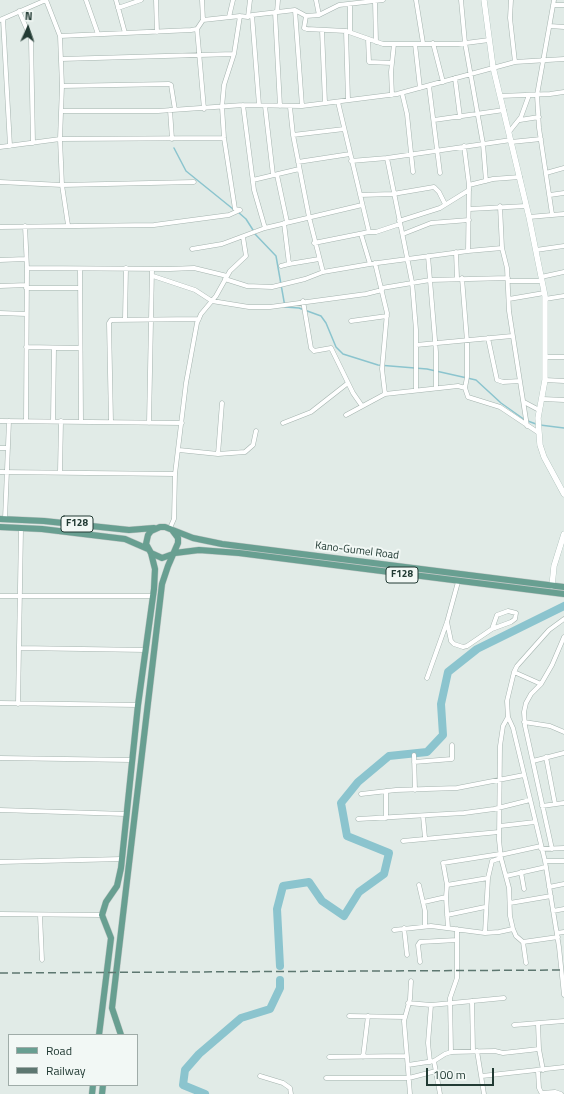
<!DOCTYPE html>
<style>
body{margin:0}
#map{position:relative;width:564px;height:1094px;overflow:hidden;background:#e1ebe7;font-family:"Titillium Web",sans-serif}
canvas{display:block}
.legend{position:absolute;left:8px;top:1034px;width:130px;height:52px;box-sizing:border-box;background:#f2f8f5;border:1px solid #9faca8;margin:0;padding:5px 7px;list-style:none;font-size:12px;color:#223b34}
.legend li{display:flex;align-items:center;gap:8px;height:20px}
.legend b{width:20px;border:1px solid #9faca8}
.north{position:absolute;left:8px;top:8px;width:40px;height:40px;-webkit-text-stroke:3px #f2f8f5;paint-order:stroke;rotate:3deg;font-size:11px;font-weight:700;line-height:16px;text-align:center;color:#223b34}
.north::after{content:'';display:block;margin:auto;width:14px;height:18px;background:#223b34;clip-path:polygon(50% 0,100% 100%,50% 72%,0 100%)}
.scale{position:absolute;left:426px;top:1068px;width:68px;height:18px;box-sizing:border-box;border:2px solid #223b34;border-top:0;padding-left:5px;font-size:12px;line-height:14px;white-space:nowrap;color:#223b34;-webkit-text-stroke:3px #f2f8f5;paint-order:stroke}
</style>
<div id="map">
<canvas width="564" height="1094"></canvas>
<ul class="legend">
<li><b style="height:5px;background:#689f91"></b>Road</li>
<li><b style="height:5px;background:#5d7770"></b>Railway</li>
</ul>
<div class="north">N</div>
<div class="scale">100 m</div>
</div>
<script>
const c = document.querySelector('canvas').getContext('2d');
c.lineJoin = 'round';
const poly = rows => new Path2D(rows.map(r => 'M' + r).join(''));
function strokePath(path, color, width, dash) { c.strokeStyle = color; c.lineWidth = width; c.lineCap = dash ? 'butt' : 'round'; c.setLineDash(dash || []); c.stroke(path); }
function label(font, color, halo, rows, align = 'center') {
  c.font = font + ' "Titillium Web",sans-serif'; c.lineWidth = 4; c.setLineDash([]); c.textBaseline = 'middle'; c.strokeStyle = halo; c.fillStyle = color; for (const [text, x, y, turn = 0] of rows) {
    c.save(); c.translate(x, y); c.rotate((+turn || 0) * Math.PI / 180); c.textAlign = isNaN(turn) ? turn : align; if (halo) c.strokeText(text, 0, 0); c.fillText(text, 0, 0); c.restore();
  }
}
const stream = poly([
 [174,148,186,171,233,209],
 [238,212,246,219,253,230],
 [255,234,276,256,285,307,299,308,321,316,326,323,336,347,343,354,378,365,427,369,476,380,501,403,525,420,536,424],
 [540,425,564,428]
]);
const river = poly([
 [280,966,277,909,283,886,309,882,322,901,344,916,359,892,384,874,389,853,347,836,341,803,358,782,389,756,427,752,443,735,441,704,448,672,477,649,564,606],
 [205,1094,183,1085,185,1070,199,1054,241,1018,270,1009,280,988,280,980]
]);
const street = poly([
 [46,0,60,36,62,86,60,139,62,185,68,225],
 [86,0,98,34],
 [116,0,125,33],
 [156,0,157,32],
 [316,0,319,15],
 [416,0,423,43],
 [461,0,465,43,483,144,486,181],
 [511,0,510,18,515,62],
 [375,1,376,42],
 [553,5,564,5],
 [118,8,141,0],
 [295,10,302,106],
 [19,11,31,39,33,143],
 [275,12,280,106],
 [277,12,278,0],
 [252,15,259,105],
 [306,16,304,28,307,29,346,31,383,44,458,44,489,40],
 [229,17,233,0],
 [248,17,250,0],
 [3,19,10,146],
 [0,20,46,0],
 [203,20,240,16,248,17,252,15,295,10,306,16,319,15,339,5,383,0],
 [550,26,564,27],
 [197,29,204,109],
 [322,30,325,103],
 [346,31,348,100],
 [350,32,350,4],
 [60,36,191,30,197,29,203,20,202,0],
 [368,39,369,62,392,63],
 [433,43,443,82],
 [415,44,420,88],
 [61,59,234,54],
 [455,78,460,117],
 [62,86,169,84,171,85,175,110],
 [429,86,440,173],
 [402,93,407,114,413,172],
 [392,95,391,72,394,44],
 [500,96,550,94,564,92],
 [338,102,369,232],
 [243,105,254,190,265,228],
 [265,106,273,175],
 [290,107,293,135,309,217,323,272],
 [170,110,172,139],
 [62,111,158,111,243,105,302,106,397,94,515,62,564,59],
 [434,120,504,110],
 [520,120,539,117],
 [509,132,521,117,529,95],
 [293,135,344,129],
 [511,142,541,139],
 [464,146,469,185,468,251],
 [0,147,60,139,224,138],
 [387,158,412,282,416,330,416,389],
 [351,161,387,158,511,140],
 [298,162,350,154],
 [546,173,564,168],
 [277,175,287,222],
 [253,180,299,169],
 [0,182,62,185,194,182],
 [469,185,493,179,520,177],
 [360,195,393,194,434,187,439,192,445,204],
 [550,195,564,193],
 [500,206,502,248,507,268,509,311,527,426],
 [470,209,526,206],
 [240,210,235,209,224,138,222,107,224,85,234,54,240,16],
 [552,214,539,128,537,95,554,0],
 [529,217,564,214],
 [399,221,440,208,469,190],
 [284,223,289,264,319,259],
 [25,226,27,268,26,421],
 [0,227,154,225,229,215,240,210],
 [361,234,370,264],
 [403,234,431,223,469,220],
 [314,243,369,232,376,232,400,224],
 [192,249,222,244,265,228,362,205],
 [536,250,564,246],
 [456,252,457,278],
 [428,256,436,352,436,388],
 [0,260,25,259],
 [375,263,387,313,382,369,385,394],
 [281,266,289,264],
 [27,268,170,269,194,268,227,276],
 [80,269,81,422],
 [153,276,195,290,212,301,249,307,270,307,366,294,382,290],
 [541,277,564,272],
 [462,278,467,341,467,377,465,388,468,397,500,407,539,433],
 [225,279,247,286,272,287,305,279,323,272,370,264,468,251,502,248],
 [508,281,542,281],
 [0,286,27,285],
 [26,288,80,288],
 [382,288,430,280,508,278],
 [509,299,544,293],
 [545,299,564,296],
 [303,301,311,348,314,351,331,348,353,393,362,406],
 [0,313,26,314],
 [125,319,126,268],
 [351,321,387,316],
 [488,338,497,380,503,382,520,381],
 [416,345,512,336],
 [26,347,80,348],
 [545,357,564,357],
 [545,380,564,381],
 [543,399,564,400],
 [524,402,539,410],
 [346,415,385,394,458,386,465,388],
 [0,421,182,423],
 [53,421,54,348],
 [111,422,109,323,111,320,199,319],
 [149,423,152,269],
 [283,423,311,412,348,383],
 [0,448,8,448],
 [179,450,218,454,245,452,253,445,256,431],
 [218,454,222,403],
 [0,472,175,474],
 [60,472,61,421],
 [5,519,9,421],
 [170,528,174,519,175,474,186,383,197,323,201,314,216,296,230,271,246,256,243,237],
 [0,596,153,596],
 [564,619,549,630,517,666,514,672,507,701,508,717,513,728,545,861,559,947,564,995],
 [447,622,451,641,454,644,463,647,467,646,492,629,511,622,515,619,516,613,508,611,497,615,492,629],
 [19,648,146,650],
 [514,672,541,684],
 [427,678,447,622,458,582],
 [0,703,138,705],
 [18,704,21,529],
 [508,717,503,726,500,746,499,840,501,858,509,888,510,916,513,929,516,936,523,942,558,937],
 [524,722,550,726,564,732],
 [414,755,415,790],
 [546,757,555,804],
 [0,758,131,760],
 [533,761,564,753],
 [414,762,452,759,452,745],
 [386,791,386,818],
 [361,794,396,790,457,788,524,775],
 [542,806,564,803],
 [0,810,126,814],
 [423,816,425,838],
 [358,819,464,813,494,809,530,800],
 [500,826,535,822],
 [403,841,499,832],
 [541,849,564,848],
 [552,849,525,726,524,712,526,703,531,694,541,684,552,665,564,637],
 [500,855,541,846],
 [545,861,564,861],
 [0,862,122,859],
 [521,872,524,889],
 [506,876,546,867],
 [419,885,425,911,425,926],
 [447,885,488,878],
 [549,887,564,884],
 [424,902,446,897],
 [510,903,551,896],
 [553,911,564,909],
 [0,914,102,915],
 [40,915,42,960],
 [447,915,485,907],
 [404,928,407,955],
 [448,928,446,897,447,885,443,863,500,854],
 [394,930,431,926,485,933,499,932,513,929],
 [485,933,488,878,492,861,501,858],
 [557,933,564,932],
 [523,942,526,963],
 [420,962,418,945,420,942,457,940],
 [472,1001,473,1051],
 [408,1003,431,1005,504,998],
 [349,1016,405,1017],
 [538,1024,539,1049,543,1070],
 [514,1025,564,1021],
 [477,1051,484,1094],
 [451,1052,450,998,457,978,457,929],
 [329,1057,406,1056],
 [363,1057,368,1016],
 [434,1061,440,1094],
 [430,1062,428,1043,431,1005],
 [408,1065,434,1061,445,1054,451,1052,495,1051,503,1053,539,1049],
 [538,1071,539,1088,542,1094],
 [260,1076,283,1083,290,1088,291,1094],
 [482,1076,564,1067],
 [326,1078,409,1078,436,1071],
 [542,1093,555,1092,561,1094],
 [410,1094,404,1021,410,999,411,981]
]);
const secondary = poly([
 [484,0,493,67,529,217,545,296,545,380,538,418,540,445,544,457,564,494],
 [552,586,554,566,564,534]
]);
const primary = poly([
 [0,519,44,521,129,530,154,528],
 [0,527,42,529,125,539,148,549],
 [175,553,199,550,239,553,564,594],
 [173,554,162,558,151,553,146,544,148,535,151,531,160,527,165,527,193,538,222,544,564,587],
 [99,1035,111,938,102,915,106,902,117,886,121,868,138,705,154,589,155,569,151,553],
 [121,1035,112,1008,162,584,168,566,178,543,178,538,172,530],
 [92,1094,93,1085],
 [102,1094,103,1085]
]);
const rail = poly([
 [0,973,564,970]
]);
const shields = [
 [77,524,32],
 [402,575,32]
];
const shieldNames = [
 ["F128",77,524],
 ["F128",402,575]
];
const streetNames = [
 ["Kano-Gumel Road",357,551,7]
];
strokePath(stream, '#8bc4ce', 1.5);
strokePath(river, '#8bc4ce', 8);
strokePath(street, '#a4b3ae', 5);
strokePath(secondary, '#a0b6af', 6);
strokePath(primary, '#c1c8c6', 7);
strokePath(street, '#fff', 4);
strokePath(secondary, '#fff', 5.5);
strokePath(primary, '#689f91', 6);
strokePath(rail, '#5d7770', 1.5, [8, 4]);
for (const [x, y, w] of shields) { const box = new Path2D(); box.roundRect(x - w / 2, y - 8, w, 16, 3); c.fillStyle = '#f2f8f5'; c.fill(box); strokePath(box, '#223b34', 1); }
label('bold 10px', '#223b34', null, shieldNames);
label('11px', '#223b34', '#f2f8f5', streetNames);
</script>
